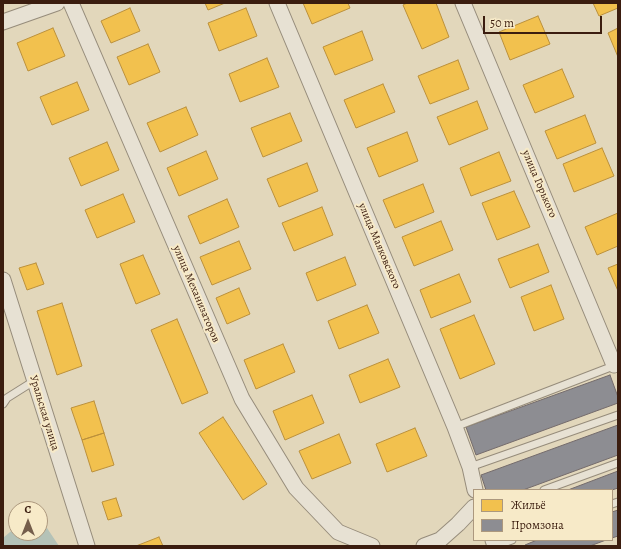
<!DOCTYPE html>
<meta charset="utf-8">
<style>
body{margin:0}
#map{position:relative;width:621px;height:549px;overflow:hidden;background:#e2d7bb;font-family:Alegreya,serif}
canvas{display:block}
.frame{position:absolute;inset:0;border:4px solid #3b1d0f;pointer-events:none}
.legend{position:absolute;left:473px;top:489px;width:140px;height:52px;box-sizing:border-box;background:#f7eac8;border:1px solid #ac987e;margin:0;padding:5px 7px;list-style:none;font-size:12px;color:#3b1d0f}
.legend li{display:flex;align-items:center;gap:8px;height:20px}
.legend b{width:20px;border:1px solid #ac987e}
.north{position:absolute;left:8px;top:501px;width:40px;height:40px;box-sizing:border-box;background:#f7eac8;border:1px solid #ac987e;border-radius:50%;rotate:0deg;font-size:11px;font-weight:700;line-height:16px;text-align:center;color:#3b1d0f}
.north::after{content:'';display:block;margin:auto;width:14px;height:18px;background:#755e4b;clip-path:polygon(50% 0,100% 100%,50% 72%,0 100%)}
.scale{position:absolute;left:483px;top:16px;width:119px;height:18px;box-sizing:border-box;border:2px solid #3b1d0f;border-top:0;padding-left:5px;font-size:12px;line-height:14px;white-space:nowrap;color:#3b1d0f;-webkit-text-stroke:3px #f7eac8;paint-order:stroke}
</style>
<div id="map">
<canvas width="621" height="549"></canvas>
<div class="frame"></div>
<ul class="legend">
<li><b style="height:11px;background:#f2c14e"></b>Жильё</li>
<li><b style="height:11px;background:#8d8d92"></b>Промзона</li>
</ul>
<div class="north">С</div>
<div class="scale">50 m</div>
</div>
<script>
const c = document.querySelector('canvas').getContext('2d');
c.lineJoin = 'round';
function paint(path, color) { c.fillStyle = color; c.fill(path, 'evenodd'); }
const poly = rows => new Path2D(rows.map(r => 'M' + r).join(''));
function strokePath(path, color, width, dash) { c.strokeStyle = color; c.lineWidth = width; c.lineCap = dash ? 'butt' : 'round'; c.setLineDash(dash || []); c.stroke(path); }
function label(font, color, halo, rows, align = 'center') {
  c.font = font + ' Alegreya,serif'; c.lineWidth = 4; c.setLineDash([]); c.textBaseline = 'middle'; c.strokeStyle = halo; c.fillStyle = color; for (const [text, x, y, turn = 0] of rows) {
    c.save(); c.translate(x, y); c.rotate((+turn || 0) * Math.PI / 180); c.textAlign = isNaN(turn) ? turn : align; if (halo) c.strokeText(text, 0, 0); c.fillText(text, 0, 0); c.restore();
  }
}
const water = poly([
 [40,526,47,528,59,546,3,546,3,538,16,527,16,533,40,533]
]);
const homes = poly([
 [205,3,225,3,208,10,205,3],
 [303,3,348,3,350,8,312,24,303,3],
 [407,3,436,3,449,37,422,49,403,5,407,3],
 [593,3,618,3,618,8,599,16,593,3],
 [130,8,140,31,111,43,101,21,130,8],
 [246,8,257,36,219,51,208,23,246,8],
 [538,16,550,44,510,60,499,32,538,16],
 [53,28,65,56,28,71,17,43,53,28],
 [618,28,618,57,608,33,618,28],
 [362,31,373,60,335,75,323,47,362,31],
 [148,44,160,72,129,85,117,57,148,44],
 [267,58,279,87,240,102,229,74,267,58],
 [458,60,469,89,430,104,418,76,458,60],
 [562,69,574,97,535,113,523,85,562,69],
 [77,82,89,110,52,125,40,97,77,82],
 [383,84,395,112,356,128,344,100,383,84],
 [477,101,488,129,449,145,437,117,477,101],
 [186,107,198,135,160,152,147,123,186,107],
 [290,113,302,141,263,157,251,128,290,113],
 [585,115,596,143,557,159,545,131,585,115],
 [407,132,418,161,379,177,367,148,407,132],
 [107,142,119,170,81,186,69,158,107,142],
 [602,148,614,176,574,192,563,164,602,148],
 [206,151,218,179,179,196,167,168,206,151],
 [499,152,511,181,471,196,460,168,499,152],
 [307,163,318,191,279,207,267,179,307,163],
 [423,184,434,212,395,228,383,200,423,184],
 [514,191,530,227,497,240,482,203,514,191],
 [123,194,135,222,97,238,85,210,123,194],
 [227,199,239,227,200,244,188,216,227,199],
 [322,207,333,235,294,251,282,223,322,207],
 [618,213,618,246,597,255,585,227,618,213],
 [441,221,453,250,414,266,402,237,441,221],
 [239,241,251,269,212,285,200,257,239,241],
 [538,244,549,272,510,288,498,259,538,244],
 [143,255,160,294,136,304,120,264,143,255],
 [345,257,356,285,317,301,306,273,345,257],
 [36,263,44,284,27,290,19,268,36,263],
 [618,264,618,291,608,268,618,264],
 [459,274,471,302,431,318,420,290,459,274],
 [551,285,564,319,534,331,521,297,551,285],
 [239,288,250,314,227,324,216,298,239,288],
 [62,303,82,366,57,375,37,311,62,303],
 [367,305,379,333,339,349,328,321,367,305],
 [474,315,495,364,460,379,440,329,474,315],
 [177,319,208,393,182,404,151,330,177,319],
 [283,344,295,372,256,389,244,360,283,344],
 [388,359,400,387,360,403,349,375,388,359],
 [312,395,324,423,285,440,273,411,312,395],
 [94,401,104,433,82,440,71,408,94,401],
 [223,417,267,484,243,500,199,433,223,417],
 [415,428,427,456,387,472,376,444,415,428],
 [104,433,114,465,92,472,82,440,104,433],
 [339,434,351,463,312,479,299,451,339,434],
 [116,498,122,516,108,520,102,502,116,498],
 [159,537,163,546,136,546,159,537]
]);
const industry = poly([
 [610,375,618,397,618,403,476,455,466,427,610,375],
 [618,425,618,455,523,490,486,490,481,475,618,425],
 [618,471,618,488,612,490,568,490,618,471],
 [618,510,618,536,612,538,612,512,618,510],
 [537,540,606,540,590,546,526,546,525,545,537,540]
]);
const lane = poly([
 [3,404,7,398,34,381],
 [455,427,616,365],
 [470,467,618,415],
 [544,490,618,463],
 [612,504,618,502],
 [495,546,512,540]
]);
const street = poly([
 [71,3,242,399,296,488,338,532,372,546],
 [277,3,455,427,470,467,475,490],
 [463,3,614,365],
 [3,22,57,3],
 [3,280,87,546],
 [493,540,495,546],
 [424,546,440,540,458,524,474,507]
]);
const streetNames = [
 ["улица Горького",539,184,67],
 ["улица Маяковского",379,246,67],
 ["улица Механизаторов",196,294,67],
 ["Уральская улица",44,413,73]
];
paint(water, '#b4c2b7');
paint(homes, '#f2c14e');
strokePath(homes, '#bb903b', 1);
paint(industry, '#8d8d92');
strokePath(industry, '#746b6b', 1);
strokePath(lane, '#968c7b', 9);
strokePath(street, '#968c7b', 17);
strokePath(lane, '#e7e1d3', 7);
strokePath(street, '#e7e1d3', 15);
label('11px', '#3b1d0f', '#f7eac8', streetNames);
</script>
